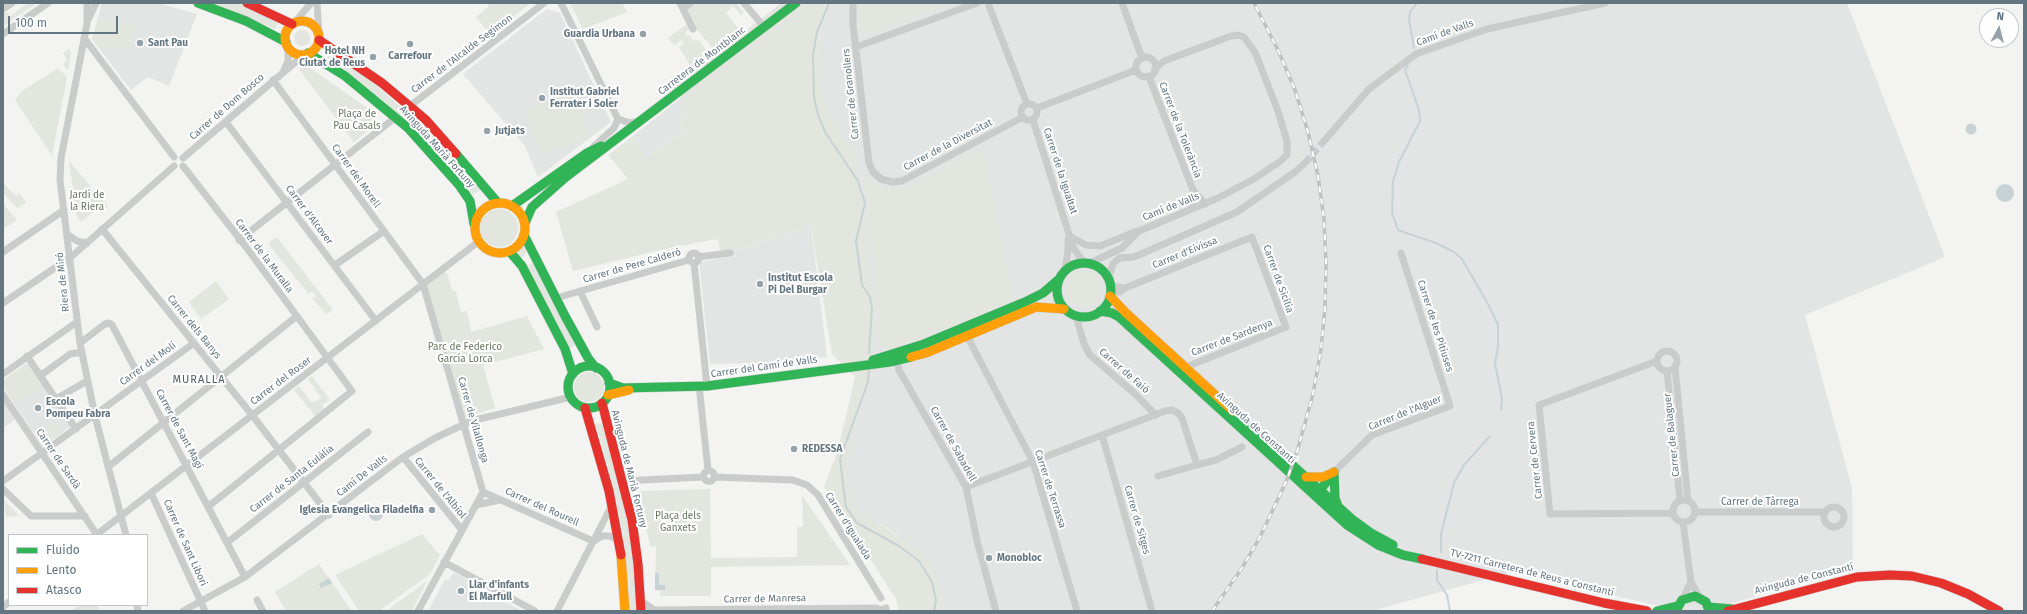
<!DOCTYPE html>
<meta charset="utf-8">
<style>
body{margin:0}
#map{position:relative;width:2027px;height:614px;overflow:hidden;background:#f3f3f1;font-family:"Fira Sans",sans-serif}
canvas{display:block}
.frame{position:absolute;inset:0;border:4px solid #637581;pointer-events:none}
.legend{position:absolute;left:8px;top:534px;width:140px;height:72px;box-sizing:border-box;background:#fff;border:1px solid #c1c8cd;margin:0;padding:5px 7px;list-style:none;font-size:12px;color:#637581}
.legend li{display:flex;align-items:center;gap:8px;height:20px}
.legend b{width:20px;border:1px solid #c1c8cd}
.north{position:absolute;left:1979px;top:8px;width:40px;height:40px;box-sizing:border-box;background:#fff;border:1px solid #c1c8cd;border-radius:50%;rotate:7deg;font-size:11px;font-weight:700;line-height:16px;text-align:center;color:#637581}
.north::after{content:'';display:block;margin:auto;width:14px;height:18px;background:#95a1a8;clip-path:polygon(50% 0,100% 100%,50% 72%,0 100%)}
.scale{position:absolute;left:8px;top:16px;width:110px;height:18px;box-sizing:border-box;border:2px solid #637581;border-top:0;padding-left:5px;font-size:12px;line-height:14px;white-space:nowrap;color:#637581;-webkit-text-stroke:3px #fff;paint-order:stroke}
</style>
<div id="map">
<canvas width="2027" height="614"></canvas>
<div class="frame"></div>
<ul class="legend">
<li><b style="height:5px;background:#30b455"></b>Fluido</li>
<li><b style="height:5px;background:#ff9f0a"></b>Lento</li>
<li><b style="height:5px;background:#e5322d"></b>Atasco</li>
</ul>
<div class="north">N</div>
<div class="scale">100 m</div>
</div>
<script>
const c = document.querySelector('canvas').getContext('2d');
c.lineJoin = 'round';
function paint(path, color) { c.fillStyle = color; c.fill(path, 'evenodd'); }
const poly = rows => new Path2D(rows.map(r => 'M' + r).join(''));
function strokePath(path, color, width, dash) { c.strokeStyle = color; c.lineWidth = width; c.lineCap = dash ? 'butt' : 'round'; c.setLineDash(dash || []); c.stroke(path); }
function label(font, color, halo, rows, align = 'center') {
  c.font = font + ' "Fira Sans",sans-serif'; c.lineWidth = 4; c.setLineDash([]); c.textBaseline = 'middle'; c.strokeStyle = halo; c.fillStyle = color; for (const [text, x, y, turn = 0] of rows) {
    c.save(); c.translate(x, y); c.rotate((+turn || 0) * Math.PI / 180); c.textAlign = isNaN(turn) ? turn : align; if (halo) c.strokeText(text, 0, 0); c.fillText(text, 0, 0); c.restore();
  }
}
const built = poly([
 [102,3,157,3,197,14,169,86,148,77,131,90,92,39],
 [826,3,1847,3,1945,257,1805,315,1852,488,1853,570,1703,611,1681,611,1512,572,1372,611,939,611,941,595,897,535,852,504,845,475,853,431,871,376,856,157,831,121,822,96,817,49],
 [547,9,560,13,611,122,538,177,525,146,463,74],
 [681,98,688,112,677,119,685,131,646,157,633,136],
 [811,226,827,357,819,358,819,362,710,364,699,262,733,256,733,251],
 [26,364,29,364,71,426,43,447,3,387,3,380],
 [3,401,15,419,3,428],
 [454,572,480,586,479,588,522,611,428,611,445,579,448,581]
]);
const green = poly([
 [28,3,37,3,3,26,3,14,7,12,10,16],
 [212,3,237,3,278,22,275,29],
 [489,3,531,3,490,34,476,17,488,7],
 [570,3,624,3,623,4,627,12,583,29],
 [697,3,736,3,744,13,741,15,733,6,726,13,741,32,716,52,696,29,687,11],
 [781,3,826,3,817,49,822,96,831,120,856,157,875,308,871,376,853,431,845,475,853,504,931,561,941,595,939,611,899,611,896,599,824,487,838,450,855,377,832,354,811,226,733,251,720,251,718,239,673,247,573,271,556,212,628,179,608,155,633,136,646,157,685,131,677,119,688,112,681,99,672,89],
 [859,3,951,3,869,34,863,32,861,29,858,12],
 [98,19,135,24,131,51,98,47,92,39],
 [687,24,690,29,685,32,687,36,690,35,693,41,698,40,706,49,701,53,705,59,674,85,672,84,676,79,691,67,679,47,684,44,682,40,674,45,668,38],
 '294 38a8 8 0 1 1 16 0a8 8 0 1 1-16 0Z',
 [69,49,71,53,68,70,63,64,67,59,63,53],
 [331,53,360,72,416,120,411,125,352,75,327,58],
 [306,65,373,112,375,119,371,128,354,142,299,69],
 [58,68,67,77,52,156,15,100,22,91],
 [573,90,590,137,541,155,524,109],
 [421,124,451,155,480,190,473,195,448,163,417,130],
 [983,148,1013,299,982,315,921,340,885,351,879,343,880,308,872,261,869,212,862,175,870,181,890,189,908,186,926,179],
 [69,161,108,206,103,211,99,207,81,222,77,217],
 [3,183,16,196,19,193,26,202,25,204,17,208,3,193],
 [4,205,17,220,3,229,3,206],
 '480 228a19 19 0 1 1 38 0a19 19 0 1 1-38 0Z',
 [277,237,283,245,333,310,326,314,312,298,316,296,312,291,309,294,276,254,268,243],
 [524,245,527,252,522,258,515,254],
 [533,262,576,345,570,348,528,267],
 [443,269,448,275,452,291,456,291,461,312,467,311,471,332,527,316,544,349,483,365,495,408,462,418,423,284],
 '1066 289a18 18 0 1 1 36 0a18 18 0 1 1-36 0Z',
 [216,281,229,299,201,319,189,302],
 [26,364,29,364,44,385,15,404,3,387,3,380],
 '574 387a15 15 0 1 1 30 0a15 15 0 1 1-30 0Z',
 [312,376,330,400,322,405,325,409,316,417,294,390,299,386,311,402,315,402,321,398,308,379],
 [55,421,63,432,43,447,35,435],
 [602,423,623,501,629,532,633,563,636,611,630,611,628,577,623,532,612,481,596,424],
 [710,489,711,558,797,557,797,527,803,527,802,495,850,565,711,567,711,596,660,596,660,590,655,590,656,547,650,546,639,491],
 [4,500,19,516,6,517],
 [422,534,440,555,430,574,379,611,359,611,335,575],
 [319,564,352,611,286,611,275,592],
 [427,581,412,611,386,611],
 [80,605,97,605,100,611,70,611]
]);
const water = poly([
 '1965.5 129a5.5 5.5 0 1 1 11 0a5.5 5.5 0 1 1-11 0Z',
 '1996 193a9 9 0 1 1 18 0a9 9 0 1 1-18 0Z',
 '369 514a7 7 0 1 1 14 0a7 7 0 1 1-14 0Z',
 [655,573,659,573,659,585,665,585,665,590,655,590],
 [329,578,332,583,321,588,319,584]
]);
const stream = poly([
 [829,3,817,32,813,55,814,97,818,115,825,132,858,181,865,203,856,241,862,285,870,297,872,309,869,353],
 [1414,48,1409,20,1410,12,1417,3],
 [1408,65,1405,70,1419,110,1420,121,1399,162,1393,181,1392,213,1398,230,1436,243,1454,252,1462,259,1488,304,1498,325,1498,347,1495,363,1502,399,1501,410],
 [869,370,868,382,840,459,846,507,857,523,899,546,919,561,932,582,936,600,934,611],
 [1441,552,1441,534,1454,483,1464,465,1490,436],
 [1437,570,1437,580,1447,595,1450,611]
]);
const streetTunnel = poly([
 [1306,162,1324,141]
]);
const street = poly([
 [87,3,87,24,61,158,60,180,80,343,95,416,126,535],
 [317,3,319,34],
 [561,3,618,119,614,128,593,147],
 [680,3,693,29],
 [744,3,764,27],
 [853,3,853,24,869,163,873,172,881,179,892,182,902,181,1023,117],
 [1122,3,1142,58],
 [989,6,1027,104],
 [3,9,12,3],
 [683,9,691,3],
 [89,18,96,3],
 [296,21,311,3],
 [3,34,48,3],
 [84,38,174,157],
 [856,47,977,3],
 '1136 67a10 10 0 1 1 20 0a10 10 0 1 1-20 0Z',
 [284,70,288,61,288,47],
 [1149,77,1193,190,1192,209],
 [273,80,423,284,483,492],
 '1021 112a8 8 0 1 1 16 0a8 8 0 1 1-16 0Z',
 [410,106,544,3],
 [1037,108,1136,70],
 [618,119,630,123,639,121],
 [1033,120,1073,247,1084,263],
 [226,122,376,321],
 [1324,141,1369,89,1416,54,1487,29,1605,3],
 [183,158,305,54],
 [183,166,246,247,352,391,209,506],
 [1193,190,1205,204],
 [102,229,252,415,329,515],
 [67,234,77,241,87,243],
 [1071,237,1086,245,1100,246,1137,231],
 [239,240,396,117],
 [3,252,64,210],
 '689 258a5 5 0 1 1 10 0a5 5 0 1 1-10 0Z',
 [698,257,730,253],
 [694,263,707,386],
 [1088,264,1122,248,1139,231,1218,198,1252,180,1278,163,1287,155,1287,141,1278,111,1255,52,1244,37,1238,35,1231,36,1164,61,1155,69],
 [335,265,384,231],
 [1065,271,1068,250,1068,239],
 [1108,279,1113,264,1119,258,1134,257,1237,212,1295,172,1306,162],
 [1110,286,1125,288],
 [580,291,597,327],
 [1110,293,1120,292,1125,288,1252,237,1286,327,1186,367],
 [556,298,689,260],
 [3,303,71,257,174,166],
 [1076,316,1084,344,1090,355,1134,393,1156,415],
 [967,336,1033,462,1077,611],
 [80,343,105,324,109,323,112,325,245,577],
 '1657 361a10 10 0 1 1 20 0a10 10 0 1 1-20 0Z',
 [27,356,76,429],
 [897,361,899,370,966,487,977,541,996,611],
 [1657,361,1539,405,1550,514,1673,513],
 [1675,367,1688,501],
 [1667,371,1680,501],
 [3,374,77,322],
 [40,376,70,354,82,352],
 [699,385,708,470],
 [3,395,97,535],
 [56,399,87,381],
 [1102,435,1152,611],
 [403,457,462,530],
 [1197,465,1216,460,1242,447],
 [108,467,297,316],
 '703.5 476a5.5 5.5 0 1 1 11 0a5.5 5.5 0 1 1-11 0Z',
 [1334,472,1372,435,1450,406,1401,253],
 [714,477,793,480,807,485,818,495,881,598],
 [3,481,194,343],
 [623,481,703,477],
 [966,487,1165,411,1172,410,1178,413,1182,418,1197,465,1158,476],
 [3,489,31,516,85,516],
 [483,492,593,541],
 [151,493,205,611],
 '1673 511a11 11 0 1 1 22 0a11 11 0 1 1-22 0Z',
 [476,505,500,500],
 '1824 517a10 10 0 1 1 20 0a10 10 0 1 1-20 0Z',
 [1695,512,1825,512],
 [1683,522,1691,582],
 [96,535,478,242],
 [594,541,602,536,610,536,619,540],
 [228,542,368,432],
 [444,562,535,611],
 [257,600,263,611],
 [1682,600,1691,582,1700,598],
 [641,601,654,610,876,608,882,610,886,608],
 [137,605,138,611],
 [3,607,9,602],
 [183,611,245,577,403,457,435,438,471,421,571,397],
 [418,611,483,492],
 [557,611,612,505]
]);
const fast = poly([
 [198,3,246,21,286,42],
 [308,53,345,76,408,128,459,185,470,201,474,224],
 [456,154,498,203],
 [512,206,587,153,601,146],
 [525,223,532,207,566,177,796,3],
 [524,235,565,316,588,358,596,368],
 [510,252,522,266,565,349,573,374],
 '1057 290a27 27 0 1 1 54 0a27 27 0 1 1-54 0Z',
 [1100,311,1112,313,1119,317,1347,525,1378,545,1403,555,1422,559],
 [873,360,924,344,1025,302,1043,293,1058,280],
 '568 387a21 21 0 1 1 42 0a21 21 0 1 1-42 0Z',
 [609,383,623,388,707,386,890,362,911,357],
 [1233,411,1353,520,1371,533,1393,545],
 [1334,472,1335,498,1338,506],
 [1318,493,1334,472],
 [1708,607,1732,609],
 [1657,611,1677,606],
 [1676,611,1682,600,1695,596,1706,602,1709,611]
]);
const slow = poly([
 '285 38a17 17 0 1 1 34 0a17 17 0 1 1-34 0Z',
 '475 228a25 25 0 1 1 50 0a25 25 0 1 1-50 0Z',
 [1110,296,1125,312,1233,411],
 [911,357,926,353,1036,307,1064,309],
 [608,395,629,390],
 [1306,477,1323,477,1334,472],
 [621,555,625,611]
]);
const jam = poly([
 [247,3,292,24],
 [319,40,382,83,426,120,456,154],
 [602,403,632,520,638,564,641,611],
 [585,408,609,491,621,555],
 [1422,559,1604,603,1647,611],
 [1728,611,1857,577,1890,575,1912,576,1941,583,1968,594,1999,611]
]);
const rail = poly([
 [1212,611,1242,568,1259,539,1286,482,1297,452,1313,394,1321,349,1325,308,1326,264,1324,219,1318,176,1308,132,1295,90,1278,50,1254,3]
]);
const markers = [
 [643,34,4,"#95a1a8"],
 [140,43,4,"#95a1a8"],
 [410,44,4,"#95a1a8"],
 [373,57,4,"#95a1a8"],
 [542,98,4,"#95a1a8"],
 [487,131,4,"#95a1a8"],
 [760,284,4,"#95a1a8"],
 [38,408,4,"#95a1a8"],
 [794,449,4,"#95a1a8"],
 [432,510,4,"#95a1a8"],
 [989,558,4,"#95a1a8"],
 [461,591,4,"#95a1a8"]
];
const streetNames = [
 ["Camí de Valls",1445,33,-20],
 ["Carrer de l'Alcalde Segimon",462,54,-37],
 ["Carretera de Montblanc",702,61,-37],
 ["Carrer de Granollers",851,94,-96],
 ["Carrer de Dom Bosco",227,107,-41],
 ["Carrer de la Tolerància",1180,130,69],
 ["Carrer de la Diversitat",948,145,-28],
 ["Avinguda Marià Fortuny",437,147,48],
 ["Carrer de la Igualtat",1060,171,72],
 ["Carrer del Morell",356,176,54],
 ["Camí de Valls",1171,207,-22],
 ["Carrer d'Alcover",309,215,53],
 ["Carrer d'Eivissa",1185,253,-22],
 ["Carrer de la Muralla",264,256,53],
 ["Carrer de Pere Calderó",632,266,-16],
 ["Carrer de Sicília",1278,279,70],
 ["Riera de Miró",63,282,-96],
 ["Carrer de les Pitiuses",1435,326,72],
 ["Carrer dels Banys",194,327,51],
 ["Carrer de Sardenya",1232,338,-21],
 ["Carrer del Molí",148,364,-36],
 ["Carrer del Camí de Valls",764,367,-8],
 ["Carrer de Faió",1124,371,41],
 ["Carrer del Roser",281,381,-37],
 ["Carrer de l'Alguer",1405,413,-22],
 ["Carrer de Vilallonga",473,420,74],
 ["Avinguda de Constantí",1256,428,42],
 ["Carrer de Sant Magí",179,429,62],
 ["Carrer de Balaguer",1672,435,-96],
 ["Carrer de Sabadell",953,444,61],
 ["Carrer de Sardà",58,459,56],
 ["Carrer de Cervera",1535,460,-96],
 ["Avinguda de Marià Fortuny",629,469,76],
 ["Camí De Valls",362,476,-38],
 ["Carrer de Santa Eulàlia",292,479,-38],
 ["Carrer de l'Albiol",440,488,51],
 ["Carrer de Terrassa",1050,489,72],
 ["Carrer de Tàrrega",1760,502],
 ["Carrer del Rourell",542,507,24],
 ["Carrer de Sitges",1137,520,74],
 ["Carrer d'Igualada",848,526,58],
 ["Carrer de Sant Libori",185,543,66],
 ["TV-7211 Carretera de Reus a Constantí",1532,573,14],
 ["Avinguda de Constantí",1804,579,-14],
 ["Carrer de Manresa",765,599,-1]
];
const poiNames = [
 ["Guardia Urbana",635,34,"right"],
 ["Sant Pau",148,43],
 ["Hotel NH",365,51,"right"],
 ["Ciutat de Reus",365,63,"right"],
 ["Carrefour",410,56,"center"],
 ["Institut Gabriel",550,92],
 ["Ferrater i Soler",550,104],
 ["Jutjats",495,131],
 ["Institut Escola",768,278],
 ["Pi Del Burgar",768,290],
 ["Escola",46,402],
 ["Pompeu Fabra",46,414],
 ["REDESSA",802,449],
 ["Iglesia Evangelica Filadelfia",424,510,"right"],
 ["Monobloc",997,558],
 ["Llar d'infants",469,585],
 ["El Marfull",469,597]
];
const parkNames = [
 ["Plaça de",357,114],
 ["Pau Casals",357,126],
 ["Jardí de",87,195],
 ["la Riera",87,207],
 ["Parc de Federico",465,347],
 ["García Lorca",465,359],
 ["Plaça dels",678,516],
 ["Ganxets",678,528]
];
const neighbourhoodNames = [
 ["MURALLA",199,380]
];
paint(built, '#e3e4e4');
paint(green, '#e2e6df');
paint(water, '#c8d2d4');
strokePath(stream, '#c8d2d4', 2);
strokePath(streetTunnel, '#c8cdcf', 7, [7, 3.5]);
strokePath(fast, '#d0d1d2', 10);
strokePath(slow, '#d0d1d2', 10);
strokePath(jam, '#d0d1d2', 10);
strokePath(street, '#cacccc', 7);
strokePath(fast, '#30b455', 9);
strokePath(slow, '#ff9f0a', 9);
strokePath(jam, '#e5322d', 9);
strokePath(rail, '#c0c1c1', 3.5);
strokePath(rail, '#fff', 2, [6]);
for (const [x, y, r, color] of markers) { const dot = new Path2D(); dot.arc(x, y, r, 0, 2 * Math.PI); c.fillStyle = color; c.fill(dot); strokePath(dot, '#fff', 1.5); }
label('10px', '#637581', '#fff', streetNames);
label('bold 10px', '#637581', '#fff', poiNames, 'left');
label('10px', '#687862', '#fff', parkNames);
c.letterSpacing = '1px';
label('11px', '#515e66', '#fff', neighbourhoodNames);
c.letterSpacing = '0px';
</script>
